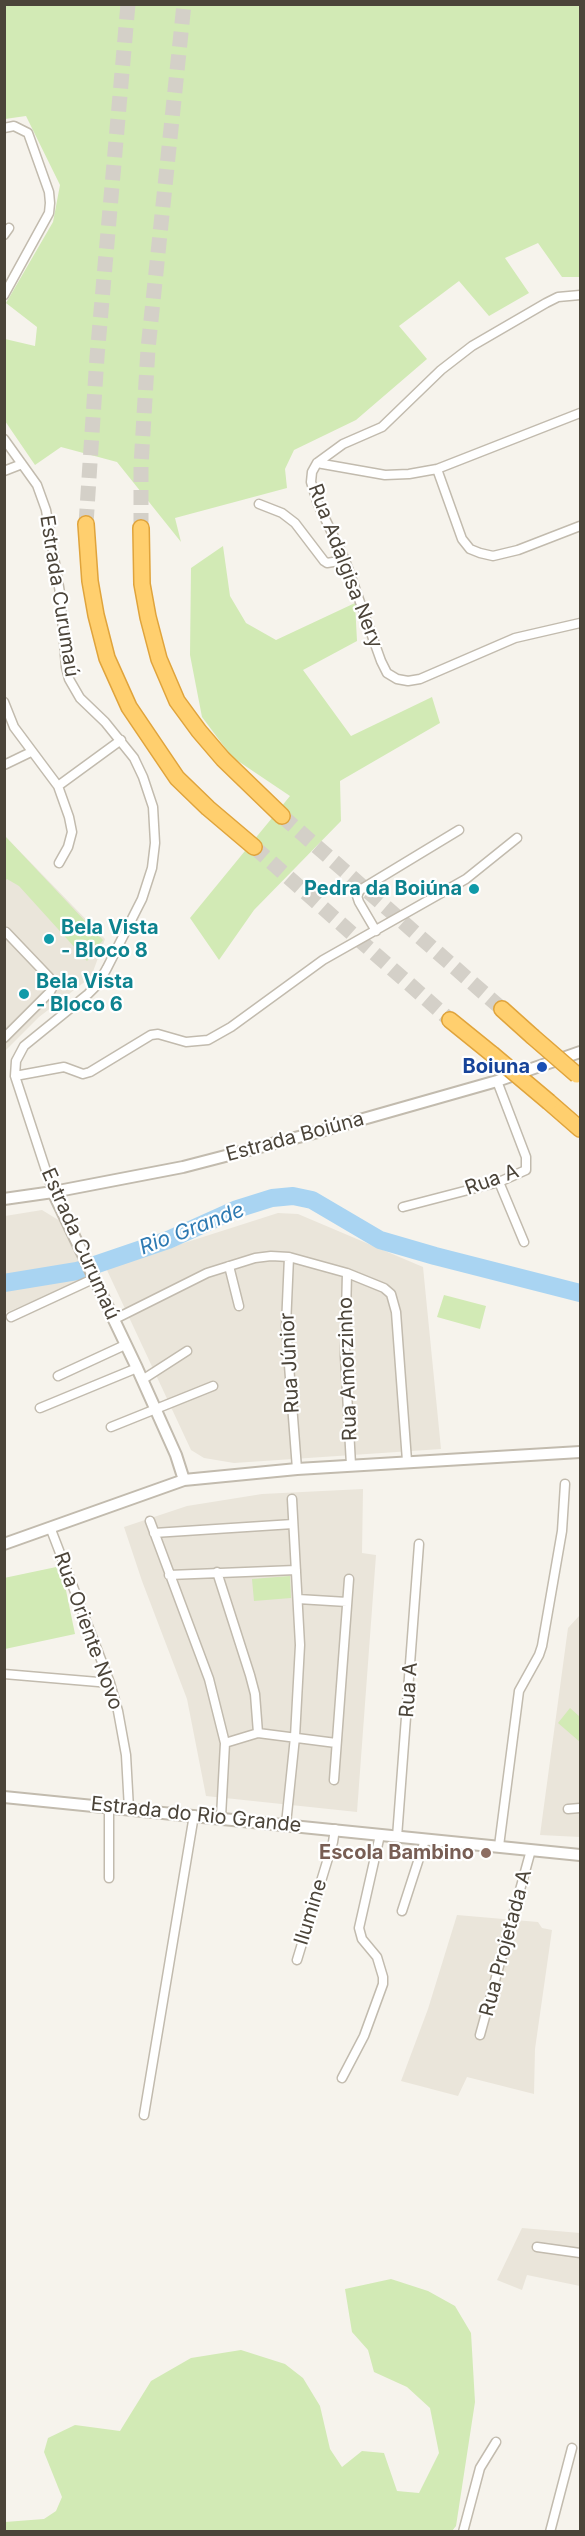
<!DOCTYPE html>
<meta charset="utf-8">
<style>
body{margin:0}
#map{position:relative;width:585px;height:2536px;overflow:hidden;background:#f6f3ec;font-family:Inter,sans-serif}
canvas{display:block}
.frame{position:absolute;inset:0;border:6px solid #4b4439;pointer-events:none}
</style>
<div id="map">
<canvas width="585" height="2536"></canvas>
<div class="frame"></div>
</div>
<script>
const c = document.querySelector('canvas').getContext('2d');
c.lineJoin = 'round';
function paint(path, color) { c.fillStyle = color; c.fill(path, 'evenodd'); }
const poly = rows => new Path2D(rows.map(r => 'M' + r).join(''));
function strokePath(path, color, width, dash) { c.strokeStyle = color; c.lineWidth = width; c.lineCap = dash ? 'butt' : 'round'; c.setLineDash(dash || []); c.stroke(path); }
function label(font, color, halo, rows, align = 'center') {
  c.font = font + ' Inter,sans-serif'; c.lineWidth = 4.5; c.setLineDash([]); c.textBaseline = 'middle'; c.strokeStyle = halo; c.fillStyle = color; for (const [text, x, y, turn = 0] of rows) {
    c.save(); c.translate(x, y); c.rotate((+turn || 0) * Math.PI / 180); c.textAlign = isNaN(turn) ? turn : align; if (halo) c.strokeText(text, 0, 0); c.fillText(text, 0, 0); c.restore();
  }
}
const residential = poly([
 [4,835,105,939,91,977,39,1017,5,1051],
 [42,1210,60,1221,86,1279,5,1313,5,1216],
 [278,1213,298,1214,423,1267,441,1449,234,1463,204,1458,191,1450,106,1268],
 [363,1489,362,1553,376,1555,357,1812,206,1796,187,1699,142,1581,124,1527,187,1506,262,1494],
 [580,1615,580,1837,540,1835,568,1628],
 [457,1915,538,1922,542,1928,552,1930,535,2049,534,2094,467,2077,458,2096,401,2081,428,2009],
 [522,2228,580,2233,580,2286,527,2275,522,2290,497,2280]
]);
const green = poly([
 [5,4,580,5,580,277,562,277,538,243,505,258,529,293,489,316,459,281,399,326,427,359,356,420,294,450,285,469,287,488,175,518,181,542,117,462,61,447,35,465,5,421,5,339,35,346,37,327,6,303,53,222,60,185,26,116,5,119],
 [223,546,230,596,246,623,276,640,355,603,357,641,303,670,351,736,432,697,440,723,340,781,341,821,254,910,219,960,190,918,290,796,232,757,202,717,190,655,191,568],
 [5,836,103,940,87,961,19,886,7,879,5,881],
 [444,1295,486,1306,480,1329,437,1317],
 [61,1566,75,1634,5,1649,4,1578],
 [290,1576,291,1598,254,1601,252,1579],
 [570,1708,580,1717,580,1742,558,1723],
 [391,2279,428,2291,455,2306,471,2333,475,2402,456,2526,452,2531,5,2531,5,2522,44,2519,56,2511,62,2497,44,2452,48,2438,75,2425,120,2431,151,2381,191,2358,241,2350,285,2364,303,2378,320,2406,330,2449,342,2467,362,2451,384,2453,397,2491,419,2493,439,2453,430,2408,407,2387,374,2372,368,2350,352,2332,345,2289]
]);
const river = poly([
 [4,1283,77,1271,168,1240,237,1209,272,1198,293,1196,312,1200,380,1240,435,1256,580,1293]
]);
const motorwayTunnel = poly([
 [86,524,97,357,128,4],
 [141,528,141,466,148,349,184,4],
 [282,816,502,1009],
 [254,847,450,1020]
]);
const minor = poly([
 [4,128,14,126,28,133,49,192,50,203,49,213,4,295],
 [4,235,9,228],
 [580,295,558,297,546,303,472,346,441,370,382,427,343,444,317,463,312,472,311,482,318,504,345,560,381,661,387,673,397,679,408,681,420,679,515,638,580,623],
 [4,439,37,485,46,510,60,593,66,667,69,679,80,698,105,722,134,758,143,777,153,807,155,843,152,868,142,899,107,968,98,984,88,994,24,1046,16,1061,15,1076,53,1192],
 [317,463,385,475,409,474,437,469,580,413],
 [437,469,462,539,470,549,480,553,493,556,518,550,580,526],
 [4,471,22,464],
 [259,504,282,513,295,523,324,561,327,563,345,560],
 [4,702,14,727,58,786,69,817,72,832,68,847,59,863],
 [4,765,31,752],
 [58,786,121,740],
 [376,931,359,902,357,896,360,890,459,830],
 [4,1038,50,992,53,986,49,977,6,932],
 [15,1076,64,1067,83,1074,90,1072,151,1035,158,1034,186,1042,208,1040,231,1027,323,960,466,879,517,838],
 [499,1182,524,1242],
 [403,1207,499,1182,526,1170,526,1157,497,1081],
 [289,1257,286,1326,297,1469],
 [229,1266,239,1306],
 [347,1273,345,1356,351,1465],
 [11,1317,93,1279],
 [113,1320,207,1273,255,1258,271,1256,289,1257,347,1273,384,1288,391,1294,396,1312,407,1461],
 [58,1376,125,1345],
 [142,1380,187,1351],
 [40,1408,137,1368],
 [111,1427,213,1386],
 [150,1521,209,1679,225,1743,221,1817],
 [50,1527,110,1683,118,1711,126,1755,129,1809],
 [154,1533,293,1524],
 [217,1572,250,1675,255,1694,258,1733],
 [169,1575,296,1570],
 [298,1599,347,1602],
 [4,1674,110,1683],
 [225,1743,258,1733,336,1743],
 [334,1780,349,1579],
 [568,1809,580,1808],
 [286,1824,295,1737,300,1645,292,1499],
 [397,1837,419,1544],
 [499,1846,519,1691,539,1655,542,1646,562,1531,565,1484],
 [109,1878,109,1807],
 [402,1911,425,1840],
 [297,1960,333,1842,335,1829],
 [480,2035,531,1850],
 [342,2078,364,2036,383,1984,383,1977,377,1957,362,1939,359,1928,380,1835],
 [144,2115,194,1815],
 [537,2247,580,2253],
 [463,2532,480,2468,496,2442],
 [550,2532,572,2448]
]);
const tertiary = poly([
 [53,1192,137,1368,176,1455,184,1480],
 [4,1199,53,1192,183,1167,314,1133,497,1081,580,1052],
 [4,1544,184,1480,297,1469,580,1452],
 [4,1797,580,1855]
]);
const motorway = poly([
 [86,524,90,581,96,615,107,658,129,707,177,778,208,808,254,847],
 [141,528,142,584,148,617,159,659,177,701,199,731,223,759,282,816],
 [502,1009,532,1036],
 [450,1020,492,1054],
 [549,1102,580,1129]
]);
const motorwayBridge = poly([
 [532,1036,577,1075],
 [492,1054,549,1102]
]);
const markers = [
 [474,889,6,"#0f9aa8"],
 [49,939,6,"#0f9aa8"],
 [24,994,6,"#0f9aa8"],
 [542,1067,6,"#1a4fb4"],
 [486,1853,6,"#8d6e63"]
];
const streetNames = [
 ["Rua Adalgisa Nery",345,566,69],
 ["Estrada Curumaú",59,596,81],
 ["Estrada Boiúna",295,1137,-15],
 ["Rua A",492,1180,-20],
 ["Estrada Curumaú",80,1244,66],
 ["Rua Júnior",290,1363,-93],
 ["Rua Amorzinho",348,1369,-92],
 ["Rua Oriente Novo",88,1631,70],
 ["Rua A",409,1690,-86],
 ["Estrada do Rio Grande",196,1815,6],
 ["Ilumine",311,1912,-73],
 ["Rua Projetada A",506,1943,-75]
];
const cultureNames = [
 ["Pedra da Boiúna",462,889,"right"],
 ["Bela Vista",61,928],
 ["- Bloco 8",61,951],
 ["Bela Vista",36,982],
 ["- Bloco 6",36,1005]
];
const transitNames = [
 ["Boiuna",530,1067]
];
const educationNames = [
 ["Escola Bambino",474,1853]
];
const waterNames = [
 ["Rio Grande",192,1229,-21]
];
paint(residential, '#eae5da');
paint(green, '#d2eab5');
strokePath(river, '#a9d4f2', 18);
strokePath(motorwayTunnel, '#d4d0c8', 15, [15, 8]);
strokePath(minor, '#c2bbae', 11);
strokePath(tertiary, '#c2bbae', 14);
strokePath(motorway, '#e0a43c', 18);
strokePath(minor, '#fff', 8);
strokePath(tertiary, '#fff', 10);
strokePath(motorway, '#ffcf6e', 15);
strokePath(motorwayBridge, '#e0a43c', 18, []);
strokePath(motorwayBridge, '#ffcf6e', 15);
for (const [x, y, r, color] of markers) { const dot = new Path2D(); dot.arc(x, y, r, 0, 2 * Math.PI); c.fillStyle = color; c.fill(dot); strokePath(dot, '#fff', 2); }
label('20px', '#4b4439', '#fff', streetNames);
label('bold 20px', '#0d838f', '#fff', cultureNames, 'left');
label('bold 20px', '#164399', '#fff', transitNames, 'right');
label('bold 20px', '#785e54', '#fff', educationNames, 'right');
label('italic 21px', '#2e7ab2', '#fff', waterNames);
</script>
